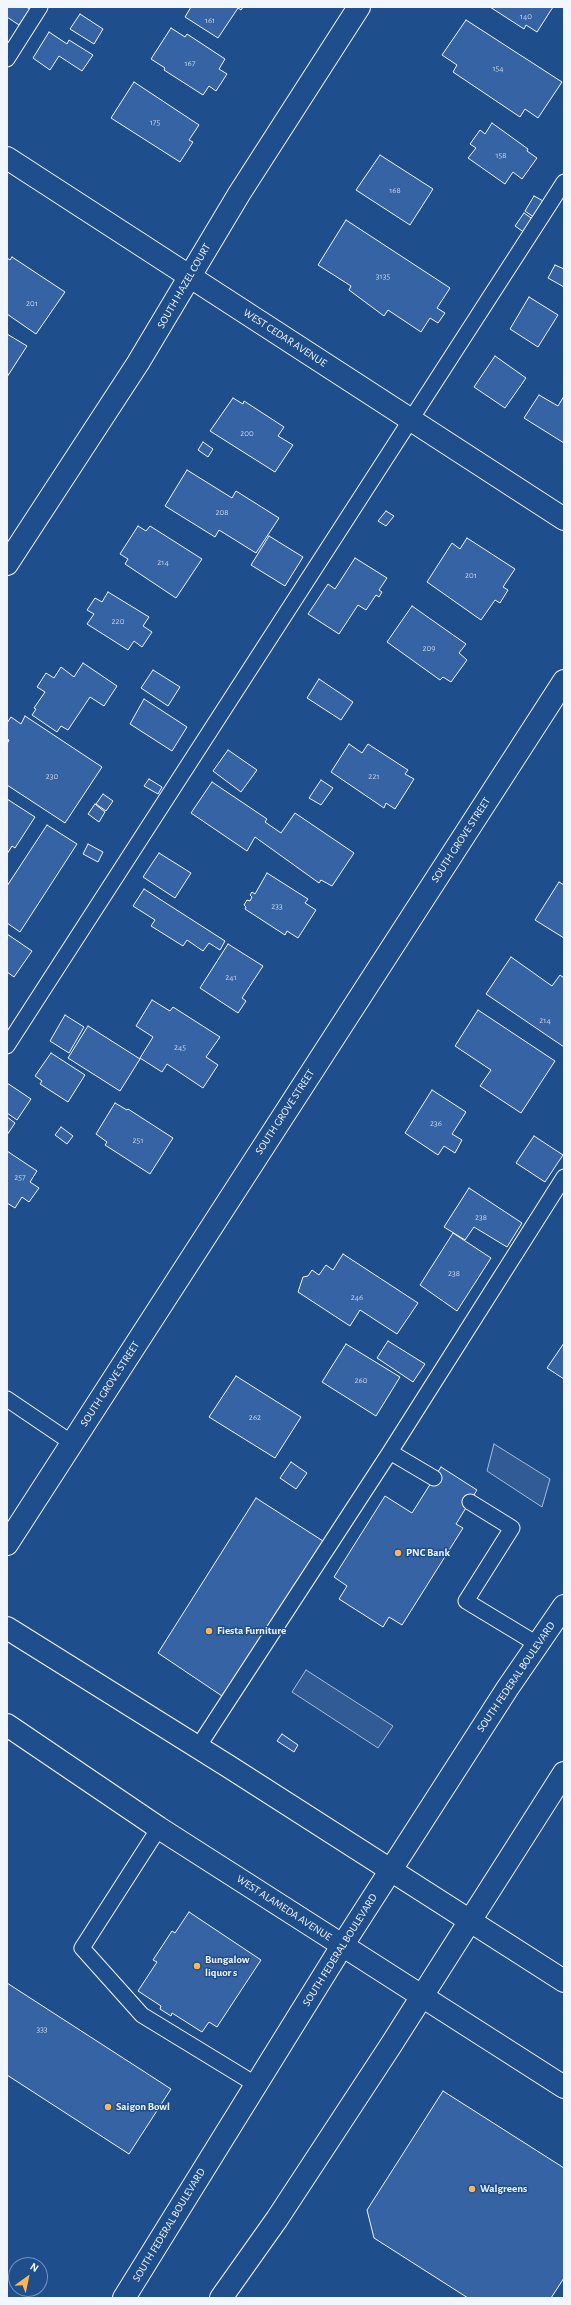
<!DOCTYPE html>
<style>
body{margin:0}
#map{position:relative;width:571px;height:2305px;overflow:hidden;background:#1f4e8c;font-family:"Alegreya Sans",sans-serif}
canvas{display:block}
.frame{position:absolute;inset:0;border:8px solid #f2f6ff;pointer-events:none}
.north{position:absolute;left:8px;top:2257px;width:40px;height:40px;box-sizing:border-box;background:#1f4e8c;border:1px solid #7391ba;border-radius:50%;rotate:33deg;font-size:11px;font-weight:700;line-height:16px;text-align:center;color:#f2f6ff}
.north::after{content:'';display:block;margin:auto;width:14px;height:18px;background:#ffb74d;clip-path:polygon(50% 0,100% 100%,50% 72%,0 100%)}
</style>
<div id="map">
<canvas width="571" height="2305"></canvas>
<div class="frame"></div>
<div class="north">N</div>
</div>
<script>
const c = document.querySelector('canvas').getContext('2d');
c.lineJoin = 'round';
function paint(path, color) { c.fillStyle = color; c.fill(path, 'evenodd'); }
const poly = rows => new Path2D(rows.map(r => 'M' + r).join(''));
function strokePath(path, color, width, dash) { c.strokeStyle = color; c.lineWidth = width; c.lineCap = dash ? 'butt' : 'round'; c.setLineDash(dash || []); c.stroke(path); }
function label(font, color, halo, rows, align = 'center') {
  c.font = font + ' "Alegreya Sans",sans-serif'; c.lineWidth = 3; c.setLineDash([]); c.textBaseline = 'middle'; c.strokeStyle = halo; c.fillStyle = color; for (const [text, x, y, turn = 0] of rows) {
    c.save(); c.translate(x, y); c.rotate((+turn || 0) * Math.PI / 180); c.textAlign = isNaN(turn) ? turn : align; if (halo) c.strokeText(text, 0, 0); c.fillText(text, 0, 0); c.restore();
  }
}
const built = poly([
 [494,1444,550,1479,542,1507,487,1471,494,1444],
 [306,1670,393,1726,378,1748,292,1692,306,1670]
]);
const building = poly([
 [7,7,26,7,30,9,19,25,7,17,7,7],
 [191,7,243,7,241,10,238,8,218,38,185,17,191,7],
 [490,7,553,7,537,32,526,25,524,29,490,7],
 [80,14,103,29,94,44,70,29,80,14],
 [466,20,562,82,538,118,525,109,520,117,453,72,457,65,442,55,466,20],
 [171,28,185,37,187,34,225,59,219,69,227,74,216,91,209,86,203,95,164,70,165,68,151,59,171,28],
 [49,32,67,44,69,40,93,55,82,71,59,56,50,70,33,58,49,32],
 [134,82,199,125,189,140,193,142,180,162,111,118,134,82],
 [492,123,528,149,527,151,537,158,522,179,513,172,505,184,468,158,476,148,470,144,480,130,485,134,492,123],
 [380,155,433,189,410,225,356,190,380,155],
 [534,196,545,202,535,218,525,211,534,196],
 [524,213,534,220,525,233,515,226,524,213],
 [346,220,450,288,437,308,445,313,438,323,430,318,421,332,388,310,384,316,349,290,351,286,318,265,346,220],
 [12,257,65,292,36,334,7,314,7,258,10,260,12,257],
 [555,265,564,269,564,287,548,278,555,265],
 [529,297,558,315,538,347,510,329,529,297],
 [7,334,27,346,7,377,7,334],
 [495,356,526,378,505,408,474,387,495,356],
 [539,395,558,406,564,396,564,443,524,418,539,395],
 [233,398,243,404,244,401,284,427,278,436,293,445,275,472,210,431,233,398],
 [203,442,213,449,208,457,198,450,203,442],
 [187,470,232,498,236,491,279,518,256,553,219,530,215,537,165,506,187,470],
 [386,511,394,516,386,526,378,521,386,511],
 [138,526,146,531,150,526,202,559,176,598,125,564,128,559,120,554,138,526],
 [269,536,303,557,285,586,251,565,269,536],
 [467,538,515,569,503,587,508,590,500,603,495,600,481,620,427,582,452,543,460,549,467,538],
 [355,558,387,578,379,590,382,592,379,597,376,595,366,610,358,605,339,634,308,614,328,584,335,589,355,558],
 [108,592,149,617,143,626,152,632,142,647,134,641,128,650,87,624,94,614,87,610,95,598,102,602,108,592],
 [412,606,466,644,459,653,467,660,451,682,443,677,440,680,387,642,412,606],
 [83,663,117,686,104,706,90,697,68,730,61,726,57,732,32,715,36,709,34,708,45,692,37,687,46,673,54,678,61,667,74,677,83,663],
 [153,670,180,687,168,706,141,688,153,670],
 [319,679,353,702,341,720,307,698,319,679],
 [144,699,187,727,172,751,130,724,144,699],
 [25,716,102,767,65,823,7,785,7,744,9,740,7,739,7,723,11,717,21,724,25,716],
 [349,744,362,753,368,744,408,770,405,774,414,779,395,809,386,803,384,808,331,772,349,744],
 [228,750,257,770,241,792,213,771,228,750],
 [149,779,162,787,158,794,144,786,149,779],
 [321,780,333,788,321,805,309,798,321,780],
 [212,782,267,819,265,822,281,833,295,813,354,853,332,886,321,880,319,883,255,837,247,851,191,813,212,782],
 [103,794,113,801,106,811,96,804,103,794],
 [7,799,35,817,15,848,12,846,7,854,7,799],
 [95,804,105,812,99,822,88,814,95,804],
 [47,825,77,844,20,932,7,923,7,886,47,825],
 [88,844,103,852,98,862,83,854,88,844],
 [159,853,191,873,175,898,143,877,159,853],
 [267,873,308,899,305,903,316,910,298,938,287,931,285,935,245,909,246,907,244,905,247,900,250,901,252,897,250,895,252,892,255,894,267,873],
 [559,882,564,885,564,938,535,920,559,882],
 [144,889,225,941,220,950,209,943,203,951,187,940,183,946,151,926,155,920,133,906,144,889],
 [7,934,32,951,14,977,7,972,7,934],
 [228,944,263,966,242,998,246,1001,238,1013,200,988,228,944],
 [511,957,552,986,560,975,564,978,564,1047,486,994,511,957],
 [152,1000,170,1011,173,1007,220,1037,206,1057,218,1065,203,1088,167,1064,162,1072,140,1058,153,1037,136,1026,152,1000],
 [478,1010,555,1061,521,1113,480,1086,491,1070,455,1046,478,1010],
 [65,1015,84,1027,69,1053,50,1041,65,1015],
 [88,1026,140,1059,120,1091,68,1058,88,1026],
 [51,1053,85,1075,68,1102,40,1084,42,1081,35,1076,51,1053],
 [7,1083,31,1099,17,1120,7,1113,7,1083],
 [432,1090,466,1112,452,1134,462,1140,455,1153,444,1146,438,1155,405,1133,432,1090],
 [115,1103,127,1110,128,1109,173,1138,150,1174,105,1145,107,1142,96,1134,115,1103],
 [7,1117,15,1123,7,1135,7,1117],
 [61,1127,73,1136,67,1144,55,1135,61,1127],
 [534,1136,563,1155,545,1182,516,1163,534,1136],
 [7,1151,37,1171,30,1182,39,1188,29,1202,22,1197,15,1208,7,1203,7,1151],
 [469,1188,522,1223,507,1247,474,1227,465,1240,444,1227,469,1188],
 [453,1233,491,1258,457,1311,420,1285,453,1233],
 [343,1254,418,1303,397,1334,360,1310,350,1326,298,1292,303,1277,308,1276,312,1270,319,1275,326,1265,333,1270,343,1254],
 [388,1341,425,1364,413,1382,377,1358,388,1341],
 [564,1343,564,1379,547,1368,564,1343],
 [346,1344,400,1377,376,1416,322,1382,346,1344],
 [236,1376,301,1417,275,1458,209,1417,236,1376],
 [291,1462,307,1473,296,1489,280,1478,291,1462],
 [441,1467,477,1490,456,1524,463,1528,402,1625,389,1617,383,1627,339,1599,347,1586,334,1577,385,1496,412,1513,441,1467],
 [256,1498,323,1541,222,1696,158,1653,256,1498],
 [282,1734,298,1745,294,1752,277,1741,282,1734],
 [189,1912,261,1960,217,2027,209,2022,202,2032,172,2013,171,2016,160,2009,161,2006,138,1991,157,1962,153,1960,172,1931,175,1933,189,1912],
 [7,1983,171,2089,129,2154,7,2075,7,1983],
 [443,2091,564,2168,564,2278,551,2298,468,2298,374,2238,367,2210,443,2091]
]);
const lane = poly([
 [7,59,40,7],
 [7,1046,564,182],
 [7,1399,72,1443],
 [390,1452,434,1478],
 [470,1502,512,1528,466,1601,537,1644],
 [198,1747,390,1452,564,1177],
 [159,1828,82,1948,142,2015,255,2084]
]);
const street = poly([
 [7,158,564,519],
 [7,564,138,363,239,194,359,7],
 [7,1544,564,681]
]);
const primary = poly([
 [7,1628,228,1766,564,1981],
 [7,1725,159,1828,564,2087],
 [124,2298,342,1946,507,1689,564,1606],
 [221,2298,277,2219,391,2045,564,1773]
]);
const markers = [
 [398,1553,4,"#ffb74d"],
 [209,1631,4,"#ffb74d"],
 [197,1966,4,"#ffb74d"],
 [108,2107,4,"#ffb74d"],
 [472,2189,4,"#ffb74d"]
];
const numberNames = [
 ["140",526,16],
 ["161",210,20],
 ["167",190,63],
 ["154",498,68],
 ["175",155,122],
 ["158",501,155],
 ["168",395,190],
 ["3135",383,276],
 ["201",32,303],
 ["200",247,433],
 ["208",222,512],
 ["214",163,562],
 ["201",471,575],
 ["220",118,621],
 ["209",429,648],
 ["230",52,776],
 ["221",374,776],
 ["233",277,906],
 ["241",231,977],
 ["214",545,1020],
 ["245",180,1047],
 ["236",436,1123],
 ["251",138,1140],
 ["257",20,1177],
 ["238",481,1217],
 ["238",454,1273],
 ["246",357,1297],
 ["260",361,1380],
 ["262",255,1417],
 ["333",42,2029]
];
const streetNames = [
 ["SOUTH HAZEL COURT",184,286,-60],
 ["WEST CEDAR AVENUE",285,338,33],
 ["SOUTH GROVE STREET",461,840,-57],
 ["SOUTH GROVE STREET",285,1112,-57],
 ["SOUTH GROVE STREET",110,1384,-57],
 ["SOUTH FEDERAL BOULEVARD",516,1677,-56],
 ["WEST ALAMEDA AVENUE",284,1908,33],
 ["SOUTH FEDERAL BOULEVARD",340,1950,-58],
 ["SOUTH FEDERAL BOULEVARD",169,2225,-59]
];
const poiNames = [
 ["PNC Bank",406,1553],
 ["Fiesta Furniture",217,1631],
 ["Bungalow",205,1960],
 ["liquor s",205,1973],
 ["Saigon Bowl",116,2107],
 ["Walgreens",480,2189]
];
paint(built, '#305b95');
strokePath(built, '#a8bbd7', 1);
paint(building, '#3563a3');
strokePath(building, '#f2f6ff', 1);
strokePath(lane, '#f2f6ff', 17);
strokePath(street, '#f2f6ff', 24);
strokePath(primary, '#f2f6ff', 24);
strokePath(lane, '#1f4e8c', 15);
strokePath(street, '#1f4e8c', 22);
strokePath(primary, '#1f4e8c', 22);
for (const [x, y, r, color] of markers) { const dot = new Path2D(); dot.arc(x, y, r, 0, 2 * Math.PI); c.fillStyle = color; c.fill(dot); strokePath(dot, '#1f4e8c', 1.5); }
label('9px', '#c3d1e8', null, numberNames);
label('11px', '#f2f6ff', '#1f4e8c', streetNames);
label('bold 11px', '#f2f6ff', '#1f4e8c', poiNames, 'left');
</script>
